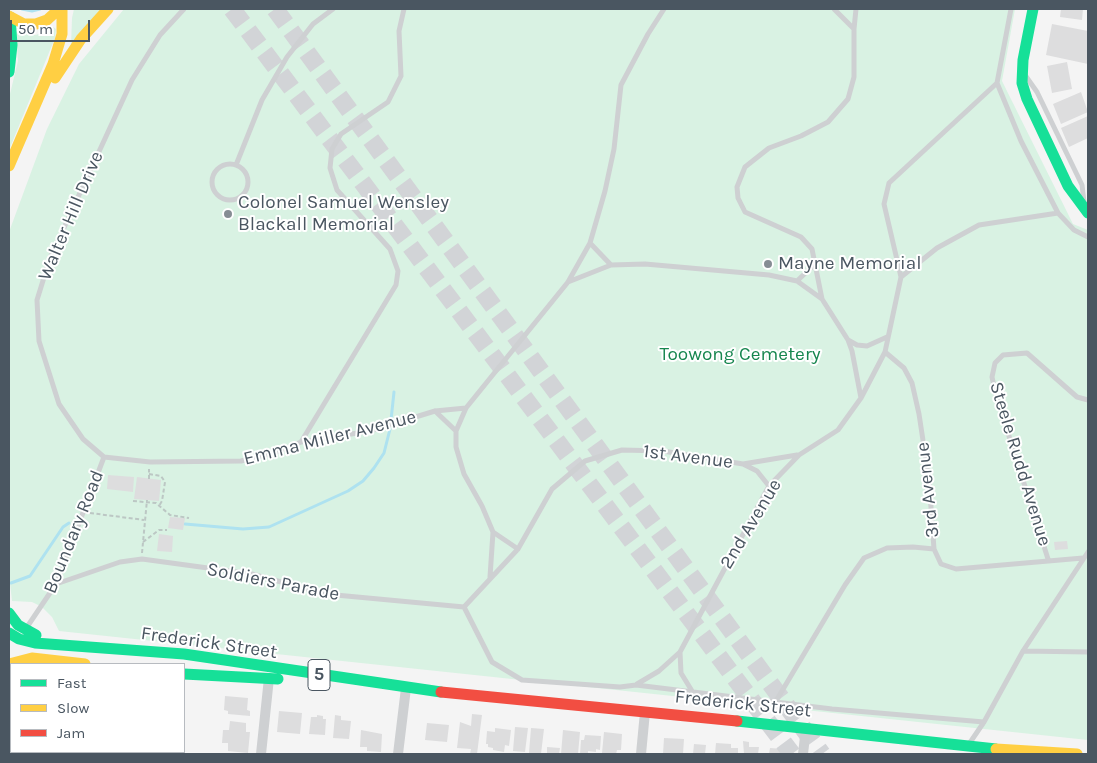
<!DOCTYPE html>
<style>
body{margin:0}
#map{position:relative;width:1097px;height:763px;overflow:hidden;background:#f4f4f4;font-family:Karla,sans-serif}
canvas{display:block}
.frame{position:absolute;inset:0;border:10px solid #4a5661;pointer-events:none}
.legend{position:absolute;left:10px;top:663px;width:175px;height:90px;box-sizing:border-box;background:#fff;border:1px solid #b7bbc0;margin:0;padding:6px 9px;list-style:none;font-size:15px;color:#4a5661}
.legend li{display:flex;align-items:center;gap:10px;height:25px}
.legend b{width:25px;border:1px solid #b7bbc0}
.scale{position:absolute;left:10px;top:20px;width:80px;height:22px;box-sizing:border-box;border:2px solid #4a5661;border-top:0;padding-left:6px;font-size:15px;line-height:18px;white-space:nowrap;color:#4a5661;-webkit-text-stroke:4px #fff;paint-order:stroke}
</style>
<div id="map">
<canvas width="1097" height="763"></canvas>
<div class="frame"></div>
<ul class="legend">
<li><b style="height:6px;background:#16e098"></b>Fast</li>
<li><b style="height:6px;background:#ffcf43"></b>Slow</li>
<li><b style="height:6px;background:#f24e42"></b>Jam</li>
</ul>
<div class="scale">50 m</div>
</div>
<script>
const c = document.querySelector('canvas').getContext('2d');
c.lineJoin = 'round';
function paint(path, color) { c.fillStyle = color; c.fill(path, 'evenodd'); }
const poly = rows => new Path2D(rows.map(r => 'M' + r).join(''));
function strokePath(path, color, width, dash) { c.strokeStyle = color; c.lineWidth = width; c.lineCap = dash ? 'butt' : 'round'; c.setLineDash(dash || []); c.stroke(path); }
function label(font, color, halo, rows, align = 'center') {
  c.font = font + ' Karla,sans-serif'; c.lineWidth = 4; c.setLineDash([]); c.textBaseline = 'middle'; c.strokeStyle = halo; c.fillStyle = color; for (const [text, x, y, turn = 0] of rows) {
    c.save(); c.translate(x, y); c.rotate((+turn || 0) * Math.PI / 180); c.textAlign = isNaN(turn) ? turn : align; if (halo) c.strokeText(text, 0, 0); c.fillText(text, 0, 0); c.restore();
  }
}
const commercial = poly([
 [11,684,11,752,98,752,97,754,9,754,9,687]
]);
const green = poly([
 [74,9,101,9,71,46,72,18],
 [124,9,1015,9,1002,81,1073,224,1088,230,1088,740,59,631,52,617,42,607,32,602,12,601,9,574,9,232,47,129,79,64],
 [53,27,56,29,55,38,9,150,9,98,18,61,16,32,36,35]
]);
const stream = poly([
 [22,9,32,11,40,9],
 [391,420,394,392],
 [185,524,243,529,269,527,348,491,363,481,374,468,384,453,390,429],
 [11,583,30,576,63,527,69,523]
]);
const building = poly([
 [1061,9,1083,9,1082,20,1060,17],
 [1052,24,1088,31,1088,64,1046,55],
 [1067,62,1072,89,1052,93,1047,66],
 [1081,92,1088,112,1061,124,1053,104],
 [1088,116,1088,138,1069,147,1061,128],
 [108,475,134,477,133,492,107,489],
 [137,477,161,480,159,501,134,499],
 [170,517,185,518,183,530,168,528],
 [159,534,173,536,172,552,157,551],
 [1067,541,1068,549,1055,550,1054,542],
 [225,696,248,698,247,710,250,711,250,716,228,714,228,711,224,710],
 [279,711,302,713,300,734,277,732],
 [472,714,482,715,477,754,470,754,471,749,457,748,460,722,471,726],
 [317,715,323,716,323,719,326,719,325,735,309,734,311,717,317,717],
 [335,715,341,716,341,720,351,721,349,739,333,738],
 [230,721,246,723,246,732,250,732,248,753,228,751,228,743,222,743,223,730,229,730],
 [427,723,449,725,447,742,425,740],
 [515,727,528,728,525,752,513,751],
 [495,728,511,730,509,746,505,745,504,752,493,750,493,748,488,747,488,744,486,744,487,731,495,732],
 [531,728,544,729,541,754,529,753],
 [361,730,382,734,381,752,367,751,367,747,360,747],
 [563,730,580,732,578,754,561,754],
 [604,732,622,734,621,750,617,750,616,754,602,753],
 [585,735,601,736,600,750,596,749,596,752,588,751,588,754,580,754,581,740,584,740],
 [664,738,684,739,683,754,663,754],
 [743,741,749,742,749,747,759,747,758,754,744,754],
 [716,743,731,744,731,748,738,748,738,754,715,754],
 [694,744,706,745,705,754,693,754],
 [547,747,560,748,559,754,547,754],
 [770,748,784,749,783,754,769,754]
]);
const highwayTunnel = poly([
 [232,9,792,754],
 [275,9,822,754]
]);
const path = poly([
 [149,474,161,476,165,482,162,501,159,506],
 [149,479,149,469],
 [133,501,156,503,170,515,189,518],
 [90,513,144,520],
 [143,542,159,530,167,530],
 [142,553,147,500]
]);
const lane = poly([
 [854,29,856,9],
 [1025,75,1037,92,1082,185,1084,202],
 [997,83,1021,141,1058,213,1074,230,1088,237],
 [997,83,1011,9],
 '212 182a18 18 0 1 1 36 0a18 18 0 1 1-36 0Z',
 [236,165,262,100,287,57,313,24,333,9],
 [815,264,812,249,801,237,745,212,738,198,737,187,745,167,769,148,801,136,828,122,848,99,854,77,854,29,834,9],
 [611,265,645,264,769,275,797,281,822,299,848,340],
 [901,277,937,248,979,225,1058,213],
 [797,281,815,264,822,299],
 [568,282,611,265,590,243],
 [885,352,904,368,912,383,919,414,929,480,934,549,941,564,956,569,1083,558],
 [861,398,852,351,848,340,857,345,867,346,887,337],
 [435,411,456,431,466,408,568,282,590,243,605,191,614,149,621,85,648,34,664,9],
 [456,431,456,447,464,474,482,506,493,532],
 [301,442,396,285,398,271,390,249,337,190,330,168,332,149,341,134,388,102,401,76,399,31,404,9],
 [104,457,83,439,59,404,39,341,37,300,50,258,132,80,160,35,184,9],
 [104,457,150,462,241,461,277,452,301,442,370,431,435,411,466,408],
 [769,486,757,471,743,464,797,455],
 [1048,559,996,395,992,377,995,363,1003,355,1027,353,1077,397,1088,400],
 [490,577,493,532,518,549],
 [56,584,120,562,142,559,252,574,325,594,464,607],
 [464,607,492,662,522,680,620,687,636,685,832,709,984,722],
 [464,607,518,549,552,489,585,461,622,450,663,451,743,464],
 [27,627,56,584,104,457],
 [1023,651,1088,652],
 [680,652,769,486,799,455,838,430,861,398,885,352,901,277,884,204,889,183,997,83],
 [637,684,659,671,680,652,681,673,692,691],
 [776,701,845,585,864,558,887,548,913,547,934,549],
 [969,744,984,722,1023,651,1088,552]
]);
const street = poly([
 [109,754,110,752],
 [122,754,123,752],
 [261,754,269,678],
 [398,754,406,688],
 [641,754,645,712],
 [803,754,806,728]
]);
const fast = poly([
 [1033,9,1023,60,1022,83,1027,99,1068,186,1088,213],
 [9,72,12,45,10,17],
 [9,613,18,625,36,635],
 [9,633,19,639,35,643,184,654,441,692],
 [184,674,278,679],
 [737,721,996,749]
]);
const slow = poly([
 [9,16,24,24,36,24,47,20,59,9],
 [55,78,81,39,108,9],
 [9,166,53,64,62,34,62,9],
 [9,664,32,658,85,664],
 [996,749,1077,754]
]);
const jam = poly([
 [441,692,737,721]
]);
const markers = [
 [228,214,5,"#868d94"],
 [768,264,5,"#868d94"]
];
const shields = [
 [319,675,22]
];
const shieldNames = [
 ["5",319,675]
];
const poiNames = [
 ["Colonel Samuel Wensley",238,203],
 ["Blackall Memorial",238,225],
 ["Mayne Memorial",778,264]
];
const streetNames = [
 ["Walter Hill Drive",71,216,-67],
 ["Emma Miller Avenue",330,438,-14],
 ["1st Avenue",688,457,7],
 ["Steele Rudd Avenue",1020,464,73],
 ["3rd Avenue",928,490,-96],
 ["2nd Avenue",751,524,-59],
 ["Boundary Road",74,532,-68],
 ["Soldiers Parade",273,582,11],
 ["Frederick Street",209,643,8],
 ["Frederick Street",743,704,6]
];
const parkNames = [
 ["Toowong Cemetery",740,355]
];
paint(commercial, '#e8e7e3');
paint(green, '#d9f2e3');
strokePath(stream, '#aee2f0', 3);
paint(building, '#ddddde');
strokePath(highwayTunnel, '#d2d4d7', 18, [18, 9]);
strokePath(path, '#bcc7c4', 2, [4, 2.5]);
strokePath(lane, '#ced0d2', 5);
strokePath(street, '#ced0d2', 10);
strokePath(fast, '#16e098', 11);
strokePath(slow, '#ffcf43', 11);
strokePath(jam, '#f24e42', 11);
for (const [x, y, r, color] of markers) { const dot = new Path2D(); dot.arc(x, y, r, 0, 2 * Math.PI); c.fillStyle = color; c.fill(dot); strokePath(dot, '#fff', 2); }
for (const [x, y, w] of shields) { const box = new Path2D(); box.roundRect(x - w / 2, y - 15.5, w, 31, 4); c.fillStyle = '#fff'; c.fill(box); strokePath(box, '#4a5661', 1); }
label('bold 18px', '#4a5661', null, shieldNames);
label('19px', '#4a5661', '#fff', poiNames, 'left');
label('19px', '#4a5661', '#fff', streetNames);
label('19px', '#17864f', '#fff', parkNames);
</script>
